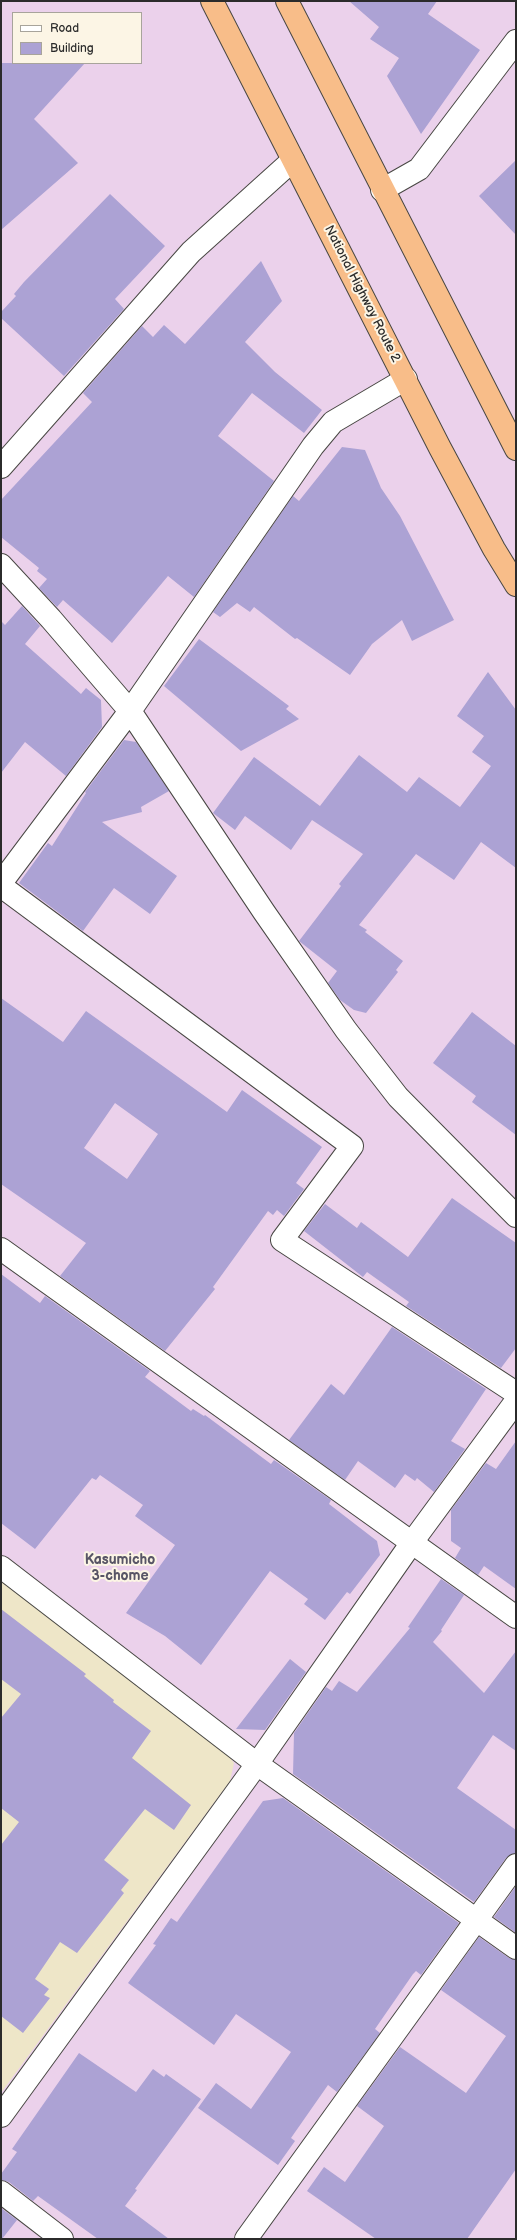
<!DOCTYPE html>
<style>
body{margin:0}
#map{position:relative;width:517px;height:2240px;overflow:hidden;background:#eee6c8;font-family:"Balsamiq Sans",sans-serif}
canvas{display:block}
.frame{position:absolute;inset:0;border:2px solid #2b2b2b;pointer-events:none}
.legend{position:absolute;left:12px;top:12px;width:130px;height:52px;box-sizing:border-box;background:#fcf5e5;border:1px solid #a8a49b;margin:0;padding:5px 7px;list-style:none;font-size:12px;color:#2b2b2b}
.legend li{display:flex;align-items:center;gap:8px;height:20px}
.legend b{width:20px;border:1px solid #a8a49b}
</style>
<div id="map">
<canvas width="517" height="2240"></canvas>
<div class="frame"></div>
<ul class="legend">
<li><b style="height:5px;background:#fff"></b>Road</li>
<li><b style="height:11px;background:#aca2d4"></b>Building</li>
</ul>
</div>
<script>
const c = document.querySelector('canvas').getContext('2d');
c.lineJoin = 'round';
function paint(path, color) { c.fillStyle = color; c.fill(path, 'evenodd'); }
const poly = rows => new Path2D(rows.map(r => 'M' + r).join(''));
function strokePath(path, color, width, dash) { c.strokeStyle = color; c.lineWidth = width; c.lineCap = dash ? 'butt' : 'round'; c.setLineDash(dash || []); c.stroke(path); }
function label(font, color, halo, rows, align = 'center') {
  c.font = font + ' "Balsamiq Sans",sans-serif'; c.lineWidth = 4; c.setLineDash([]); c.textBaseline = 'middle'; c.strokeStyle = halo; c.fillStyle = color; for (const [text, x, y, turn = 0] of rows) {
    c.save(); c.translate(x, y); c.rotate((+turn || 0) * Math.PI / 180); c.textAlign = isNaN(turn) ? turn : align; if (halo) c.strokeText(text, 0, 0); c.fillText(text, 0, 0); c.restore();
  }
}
const built = poly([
 [1,1,516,1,516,2239,1,2239,1,2093,230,1781,234,1763,227,1753,1,1573],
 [13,13,141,13,141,63,13,63]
]);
const building = poly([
 [349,1,437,1,428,14,480,50,421,134,387,76,399,58,370,39,379,27],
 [1,63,85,63,34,119,78,163,1,230],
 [516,160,516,235,479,196],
 [110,194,165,246,115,299,124,309,64,376,1,318,1,312,16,296,14,294,24,282],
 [261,261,282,301,245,342,275,372,322,410,304,433,252,393,218,436,274,481,194,597,168,576,112,643,63,600,57,607,39,588,47,579,37,571,39,568,1,537,1,500,92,402,83,393,142,326,153,337,164,325,185,344],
 [342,447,365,450,381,488,400,516,454,620,412,641,402,620,372,644,350,675,297,638,295,639,254,607,250,612,237,603,220,617,213,612,293,496,299,501],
 [22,606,40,626,25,644,81,694,86,688,101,700,102,727,66,776,25,742,1,773,1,621,5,625],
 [199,639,289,706,286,709,299,719,241,751,164,686],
 [488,672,516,710,516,868,481,842,454,880,416,854,359,925,367,930,365,932,403,961,396,970,398,972,366,1013,354,1010,340,1000,328,983,337,971,299,941,341,886,339,884,363,854,312,820,291,850,245,816,235,830,213,813,254,757,320,806,359,755,407,792,419,777,460,807,491,766,472,752,484,736,457,716],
 [124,740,136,742,169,791,141,807,142,812,102,822,177,876,150,914,114,888,83,931,19,883,48,843,52,846,86,793,85,792],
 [1,998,63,1042,86,1011,227,1112,242,1090,322,1147,296,1183,304,1189,284,1216,277,1210,273,1215,268,1211,213,1287,215,1289,165,1351,60,1276,86,1243,1,1184],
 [115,1103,158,1134,127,1179,84,1148],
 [472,1012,516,1046,516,1135,472,1102,476,1096,433,1063],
 [452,1198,516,1243,516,1348,501,1368,406,1306,409,1302,367,1272,363,1277,304,1231,325,1204,357,1228,361,1222,408,1257],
 [1,1274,40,1303,45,1296,150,1371,145,1377,191,1411,193,1409,204,1416,205,1415,271,1464,274,1460,331,1500,329,1504,377,1541,380,1555,350,1594,347,1592,325,1620,304,1604,308,1599,270,1571,201,1665,165,1636,126,1613,175,1545,135,1516,143,1505,100,1475,96,1480,92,1478,35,1549,1,1523],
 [392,1327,486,1389,451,1441,465,1449,434,1492,417,1478,415,1481,405,1474,395,1488,358,1461,345,1480,289,1440,331,1384,344,1395],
 [516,1441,516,1589,484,1566,478,1575,455,1558,461,1548,451,1541,451,1510,486,1463,496,1469],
 [441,1579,464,1595,441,1630,442,1631,433,1642,484,1693,516,1651,516,1751,493,1735,457,1788,516,1830,516,1853,506,1858,474,1902,293,1774,294,1733,326,1687,332,1691,339,1681,357,1692,410,1628,408,1627],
 [1,1609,86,1674,84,1676,114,1700,113,1702,151,1731,132,1758,191,1805,174,1830,145,1809,104,1860,129,1880,121,1890,124,1893,77,1953,60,1942,35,1979,49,1989,44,1995,50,1998,23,2033,1,2016,1,1845,19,1822,1,1808,1,1718,21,1694,1,1679],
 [290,1659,306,1672,265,1730,236,1729],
 [283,1798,459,1923,421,1975,416,1971,413,1974,375,2029,380,2033,337,2092,328,2085,291,2138,295,2141,278,2165,198,2108,216,2083,251,2109,291,2052,236,2014,214,2045,128,1983,156,1945,153,1944,171,1918,177,1922,263,1801],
 [516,1886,516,1933,494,1917],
 [479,1937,509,1958,516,1960,516,2169,467,2239,376,2239,307,2191,324,2167,345,2182,384,2126,357,2106,400,2047,466,2093,506,2036,441,1990],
 [79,2053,136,2092,153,2069,164,2077,166,2074,201,2099,135,2189,137,2190,125,2206,169,2239,98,2239,38,2196,33,2201,9,2182,1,2180,1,2174,17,2152,12,2149],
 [1,2208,17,2220,2,2239,1,2239]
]);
const minor = poly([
 [382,190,419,169,516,41],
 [1,467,191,252,293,160],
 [1,565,51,619,130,711,264,912,346,1030,398,1097,516,1216],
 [1,883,130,711,313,446,333,422,406,379],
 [1,886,352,1146,282,1240,516,1393],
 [1,1249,516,1617],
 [1,1567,257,1764,516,1948],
 [1,2192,62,2239],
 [246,2239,516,1865]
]);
const tertiary = poly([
 [1,2116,257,1764,413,1541,516,1401]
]);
const trunk = poly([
 [212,1,440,448,494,549,516,585],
 [287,1,516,449]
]);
const streetNames = [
 ["National Highway Route 2",362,294,63]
];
const neighbourhoodNames = [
 ["Kasumicho",120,1560],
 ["3-chome",120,1576]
];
paint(built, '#ebd1eb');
paint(building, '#aca2d4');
strokePath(minor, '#484743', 24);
strokePath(tertiary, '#484743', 24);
strokePath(trunk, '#484743', 24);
strokePath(minor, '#fff', 22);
strokePath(tertiary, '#fff', 22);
strokePath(trunk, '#f8bd89', 22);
label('13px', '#2b2b2b', '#fcf5e5', streetNames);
label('bold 14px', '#585566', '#fcf5e5', neighbourhoodNames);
</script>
